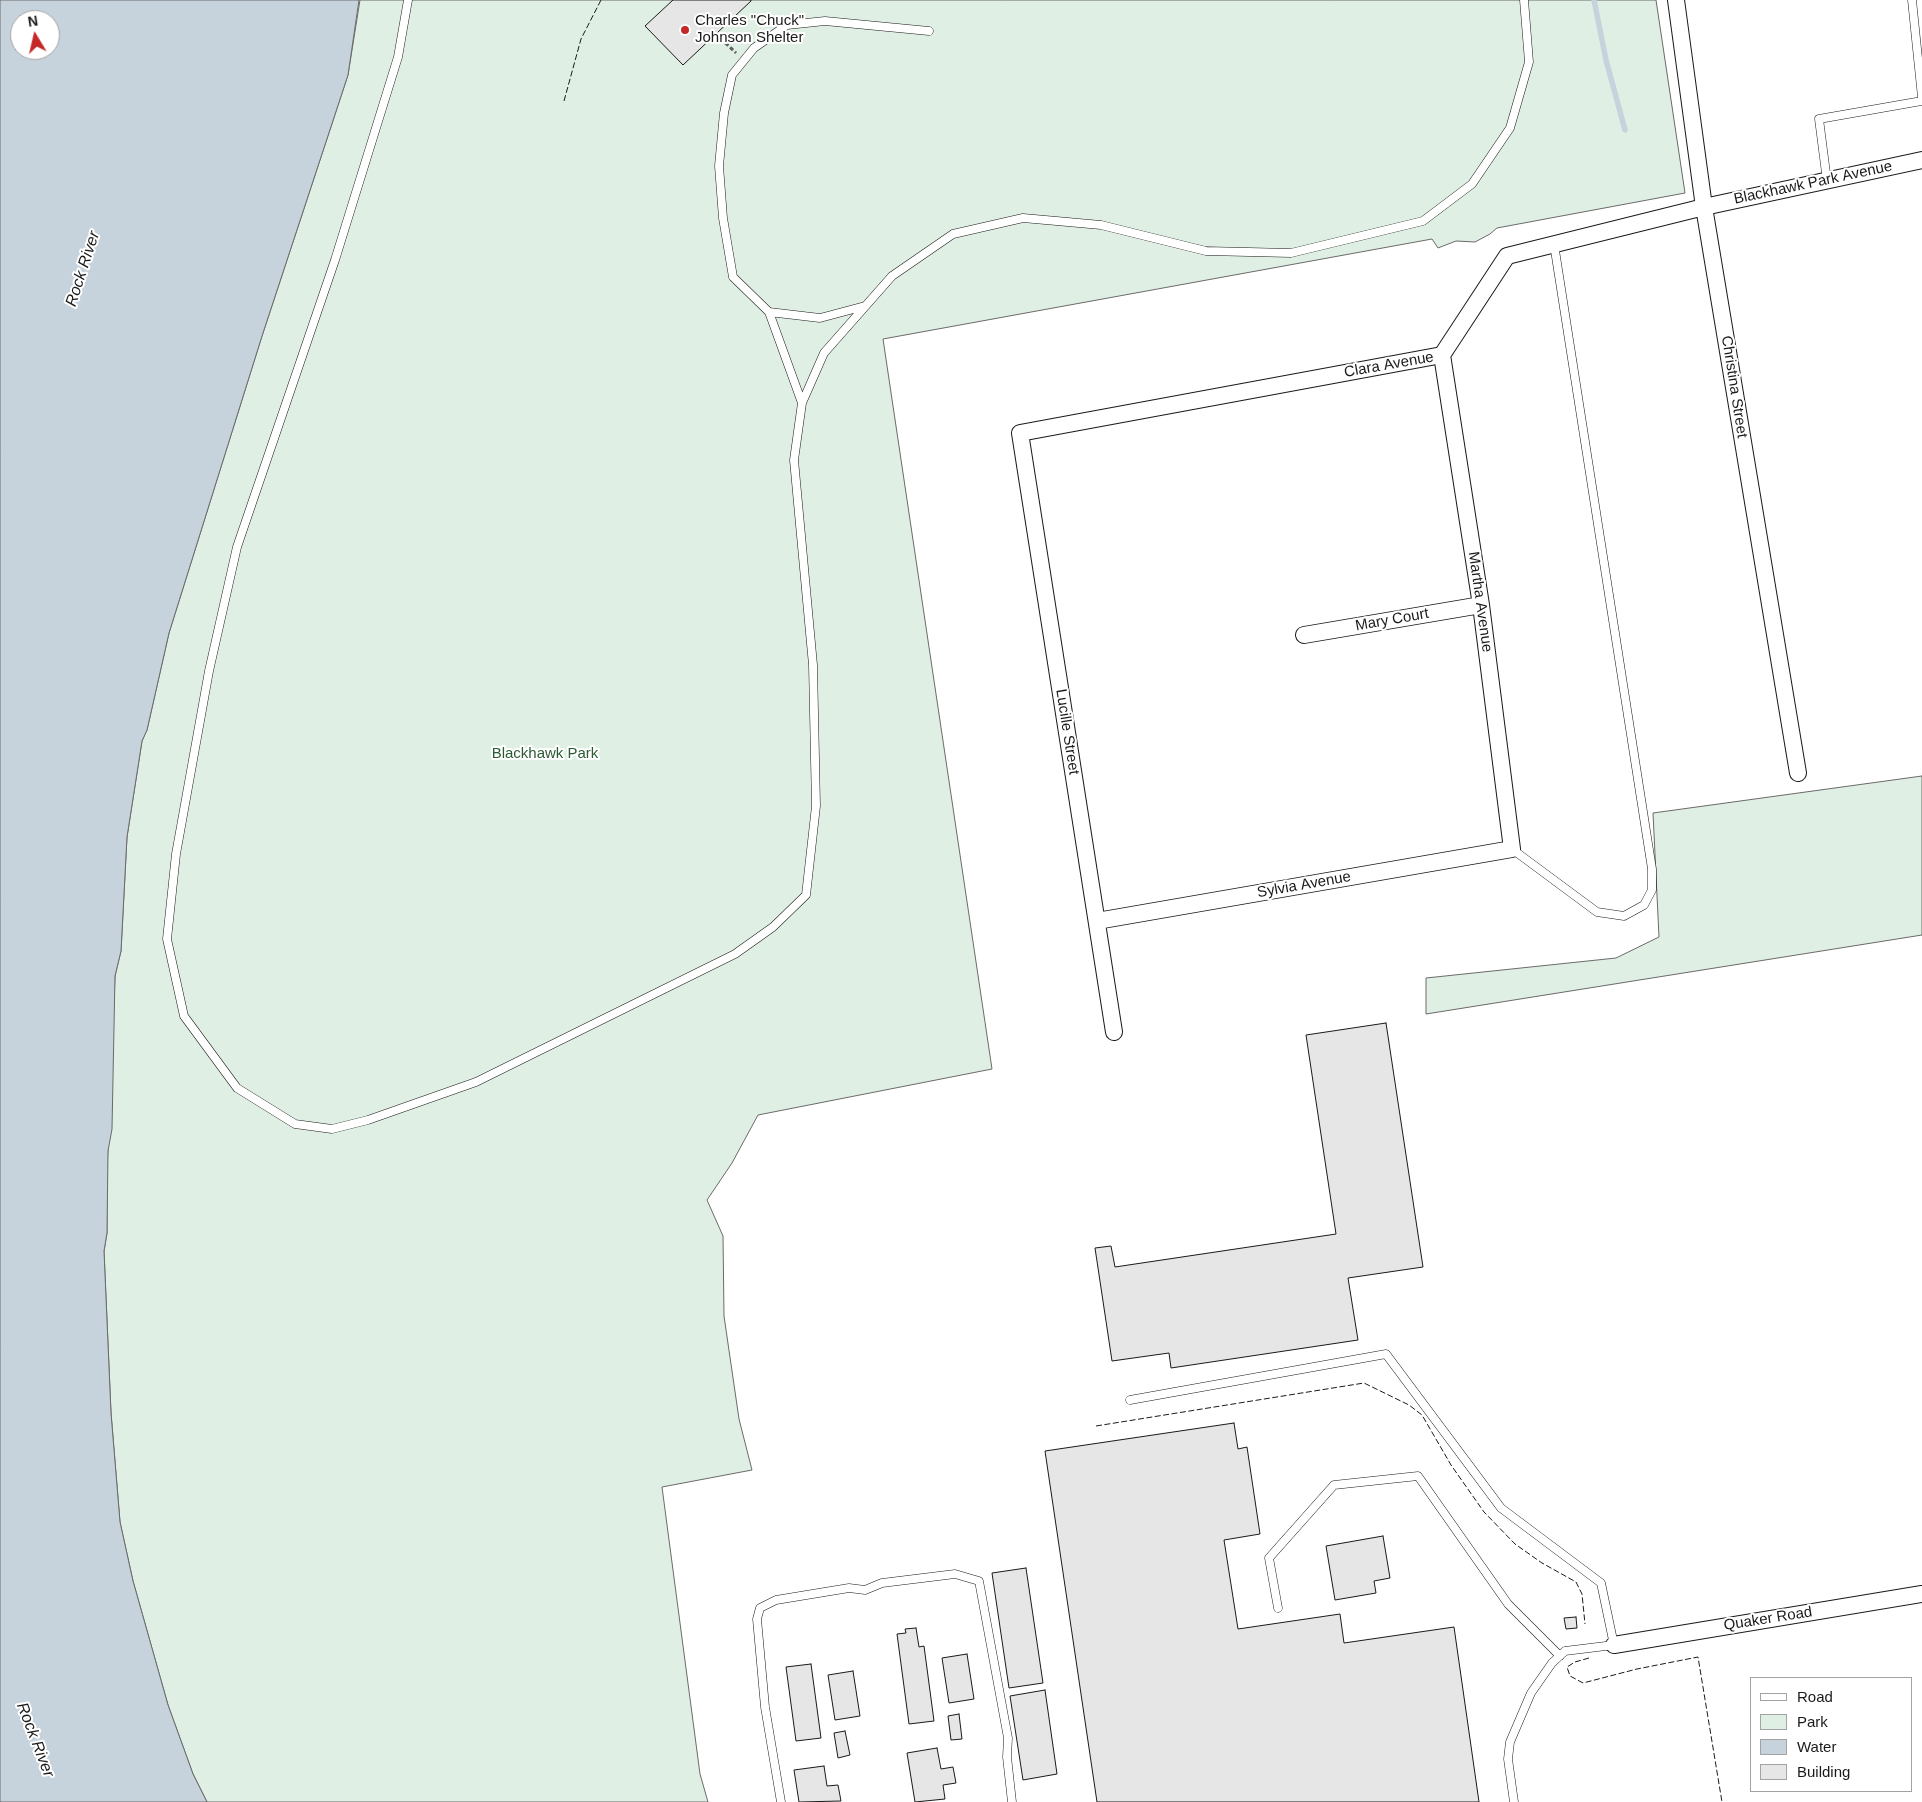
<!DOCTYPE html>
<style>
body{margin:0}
#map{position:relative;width:1922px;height:1802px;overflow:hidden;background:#fff;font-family:Arial,sans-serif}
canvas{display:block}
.legend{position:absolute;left:1750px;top:1677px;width:162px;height:115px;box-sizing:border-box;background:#fff;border:1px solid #a3a3a3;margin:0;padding:6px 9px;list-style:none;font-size:15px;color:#1a1a1a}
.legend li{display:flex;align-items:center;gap:10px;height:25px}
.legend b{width:25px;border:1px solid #a3a3a3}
.north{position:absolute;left:10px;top:10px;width:50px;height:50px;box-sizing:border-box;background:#fff;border:1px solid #a3a3a3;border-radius:50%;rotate:351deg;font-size:14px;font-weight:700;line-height:20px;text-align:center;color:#1a1a1a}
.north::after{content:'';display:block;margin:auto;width:18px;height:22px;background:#c62828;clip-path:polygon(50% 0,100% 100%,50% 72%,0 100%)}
</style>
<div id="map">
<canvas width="1922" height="1802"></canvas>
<ul class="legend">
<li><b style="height:6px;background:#fff"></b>Road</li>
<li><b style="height:14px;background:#e0efe3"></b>Park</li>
<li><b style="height:14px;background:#c6d2dc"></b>Water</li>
<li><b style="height:14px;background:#e6e6e6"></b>Building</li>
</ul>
<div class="north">N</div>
</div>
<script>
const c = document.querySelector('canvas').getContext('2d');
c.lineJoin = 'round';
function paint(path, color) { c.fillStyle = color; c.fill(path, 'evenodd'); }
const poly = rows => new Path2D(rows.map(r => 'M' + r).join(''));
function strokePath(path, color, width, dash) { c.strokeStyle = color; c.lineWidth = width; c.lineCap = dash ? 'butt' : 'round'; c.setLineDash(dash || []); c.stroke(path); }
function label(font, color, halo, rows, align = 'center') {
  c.font = font + ' Arial,sans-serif'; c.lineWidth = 4; c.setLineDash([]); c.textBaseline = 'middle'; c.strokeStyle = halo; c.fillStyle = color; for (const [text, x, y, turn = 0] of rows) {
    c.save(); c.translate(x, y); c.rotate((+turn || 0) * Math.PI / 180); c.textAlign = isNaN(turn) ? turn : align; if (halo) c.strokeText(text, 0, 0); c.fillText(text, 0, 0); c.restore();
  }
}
const green = poly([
 [360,0,1656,0,1685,193,1497,228,1490,234,1475,242,1456,241,1438,248,1432,239,883,339,992,1069,758,1115,732,1163,707,1200,723,1236,724,1316,739,1419,752,1470,662,1487,700,1774,708,1802,207,1802,193,1774,168,1705,133,1581,120,1522,111,1413,104,1251,107,1233,107,1172,115,976,121,951,127,837,142,741,147,730,169,633,262,336,348,75,360,0],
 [1922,776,1922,935,1426,1014,1426,978,1616,958,1659,937,1653,813,1922,776]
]);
const water = poly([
 [0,0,359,0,348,75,262,336,169,633,147,730,142,741,127,837,121,951,115,976,112,1129,108,1151,107,1233,104,1251,111,1413,120,1522,133,1581,168,1705,193,1774,207,1802,0,1802,0,0],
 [20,20,50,20,50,50,20,50,20,20]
]);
const stream = poly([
 [1594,0,1606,60,1625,130]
]);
const building = poly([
 [673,0,751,0,751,1,683,65,645,26,673,0],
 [1386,1023,1423,1267,1348,1278,1358,1340,1171,1368,1169,1353,1112,1361,1095,1248,1111,1246,1115,1267,1336,1234,1306,1035,1386,1023],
 [1234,1423,1238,1449,1247,1447,1260,1534,1224,1540,1238,1629,1340,1614,1344,1643,1454,1627,1479,1802,1097,1802,1045,1451,1234,1423],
 [1383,1536,1390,1578,1374,1581,1376,1593,1335,1600,1326,1546,1383,1536],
 [1026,1568,1043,1683,1009,1688,992,1573,1026,1568],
 [1576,1617,1577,1628,1566,1629,1564,1618,1576,1617],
 [916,1628,919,1647,924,1646,934,1721,909,1724,897,1634,906,1633,905,1629,916,1628],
 [967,1654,974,1699,949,1703,942,1658,967,1654],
 [811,1664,821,1738,796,1741,786,1667,811,1664],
 [853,1671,860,1716,835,1720,828,1675,853,1671],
 [1045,1690,1057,1774,1023,1780,1010,1696,1045,1690],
 [959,1714,962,1739,951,1740,948,1716,959,1714],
 [845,1731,850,1755,838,1758,834,1733,845,1731],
 [937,1748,941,1769,953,1767,956,1783,943,1785,945,1799,915,1802,907,1753,937,1748],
 [824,1766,827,1786,838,1785,841,1801,799,1802,794,1770,824,1766]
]);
const path = poly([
 [716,34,736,53]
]);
const service = poly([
 [408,0,398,57,335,260,237,547,209,671,176,854,167,939,184,1016,237,1088,295,1124,332,1129,368,1120,476,1082,735,954,773,927,806,895,816,806,813,665,794,460,802,403,824,353,892,276,953,234,1023,218,1101,225,1206,251,1291,253,1423,221,1472,184,1510,128,1529,62,1524,0],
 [1912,0,1922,97],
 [1827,181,1819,119,1922,101],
 [769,312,820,318,865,306],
 [802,403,769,312,733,277,723,218,719,166,724,113,732,75,754,48,787,25,825,21,929,31],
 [1512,849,1597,912,1624,916,1644,905,1652,890,1652,869,1554,244],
 [1130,1400,1386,1354,1501,1508,1601,1583,1614,1645,1565,1651,1552,1663,1531,1693,1510,1742,1508,1759,1514,1802],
 [1278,1608,1269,1558,1334,1485,1418,1476,1508,1604,1560,1656],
 [781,1802,765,1707,757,1619,760,1608,776,1600,849,1588,865,1590,882,1583,955,1574,979,1581,1008,1738,1007,1757,1012,1802]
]);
const minor = poly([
 [1676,0,1704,207,1798,773],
 [1304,635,1481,605],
 [1097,921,1512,849,1481,605,1442,355],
 [1114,1032,1020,433,1442,355,1507,256,1704,207,1922,160],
 [1614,1645,1922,1594]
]);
const fence = poly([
 [564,101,581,39,601,0],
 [1096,1426,1364,1383,1409,1405,1422,1415,1451,1465,1484,1512,1515,1544,1542,1563,1576,1582,1582,1594,1585,1624],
 [1589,1658,1575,1662,1567,1667,1570,1676,1583,1683,1637,1669,1698,1657,1722,1802]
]);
const markers = [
 [685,30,5,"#c62828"]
];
const poiNames = [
 ["Charles \"Chuck\"",695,21],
 ["Johnson Shelter",695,38]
];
const streetNames = [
 ["Blackhawk Park Avenue",1813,183,-12],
 ["Clara Avenue",1389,365,-10],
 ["Christina Street",1734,387,81],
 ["Martha Avenue",1480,602,82],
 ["Mary Court",1392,620,-10],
 ["Lucille Street",1067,732,81],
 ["Sylvia Avenue",1304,885,-10],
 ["Quaker Road",1768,1619,-9]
];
const parkNames = [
 ["Blackhawk Park",545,754]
];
const waterNames = [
 ["Rock River",83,269,-72],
 ["Rock River",35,1740,69]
];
paint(green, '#e0efe3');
strokePath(green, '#6a6a6a', 1);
paint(water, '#c6d2dc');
strokePath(water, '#6a6a6a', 1);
strokePath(stream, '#c6d2dc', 5.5);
paint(building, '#e6e6e6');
strokePath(building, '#1a1a1a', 1);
strokePath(service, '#1a1a1a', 9);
strokePath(minor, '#1a1a1a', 18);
strokePath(path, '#5f5f5f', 3, [4, 2.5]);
strokePath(service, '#fff', 8);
strokePath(minor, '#fff', 16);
strokePath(fence, '#1a1a1a', 1, [6, 2.5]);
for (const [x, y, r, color] of markers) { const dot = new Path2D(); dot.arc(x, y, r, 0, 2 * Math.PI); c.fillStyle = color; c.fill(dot); strokePath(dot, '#fff', 2); }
label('15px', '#1a1a1a', '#fff', poiNames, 'left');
label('15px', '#1a1a1a', '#fff', streetNames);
label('15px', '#2b5a34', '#fff', parkNames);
label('italic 16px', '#1a1a1a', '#fff', waterNames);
</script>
